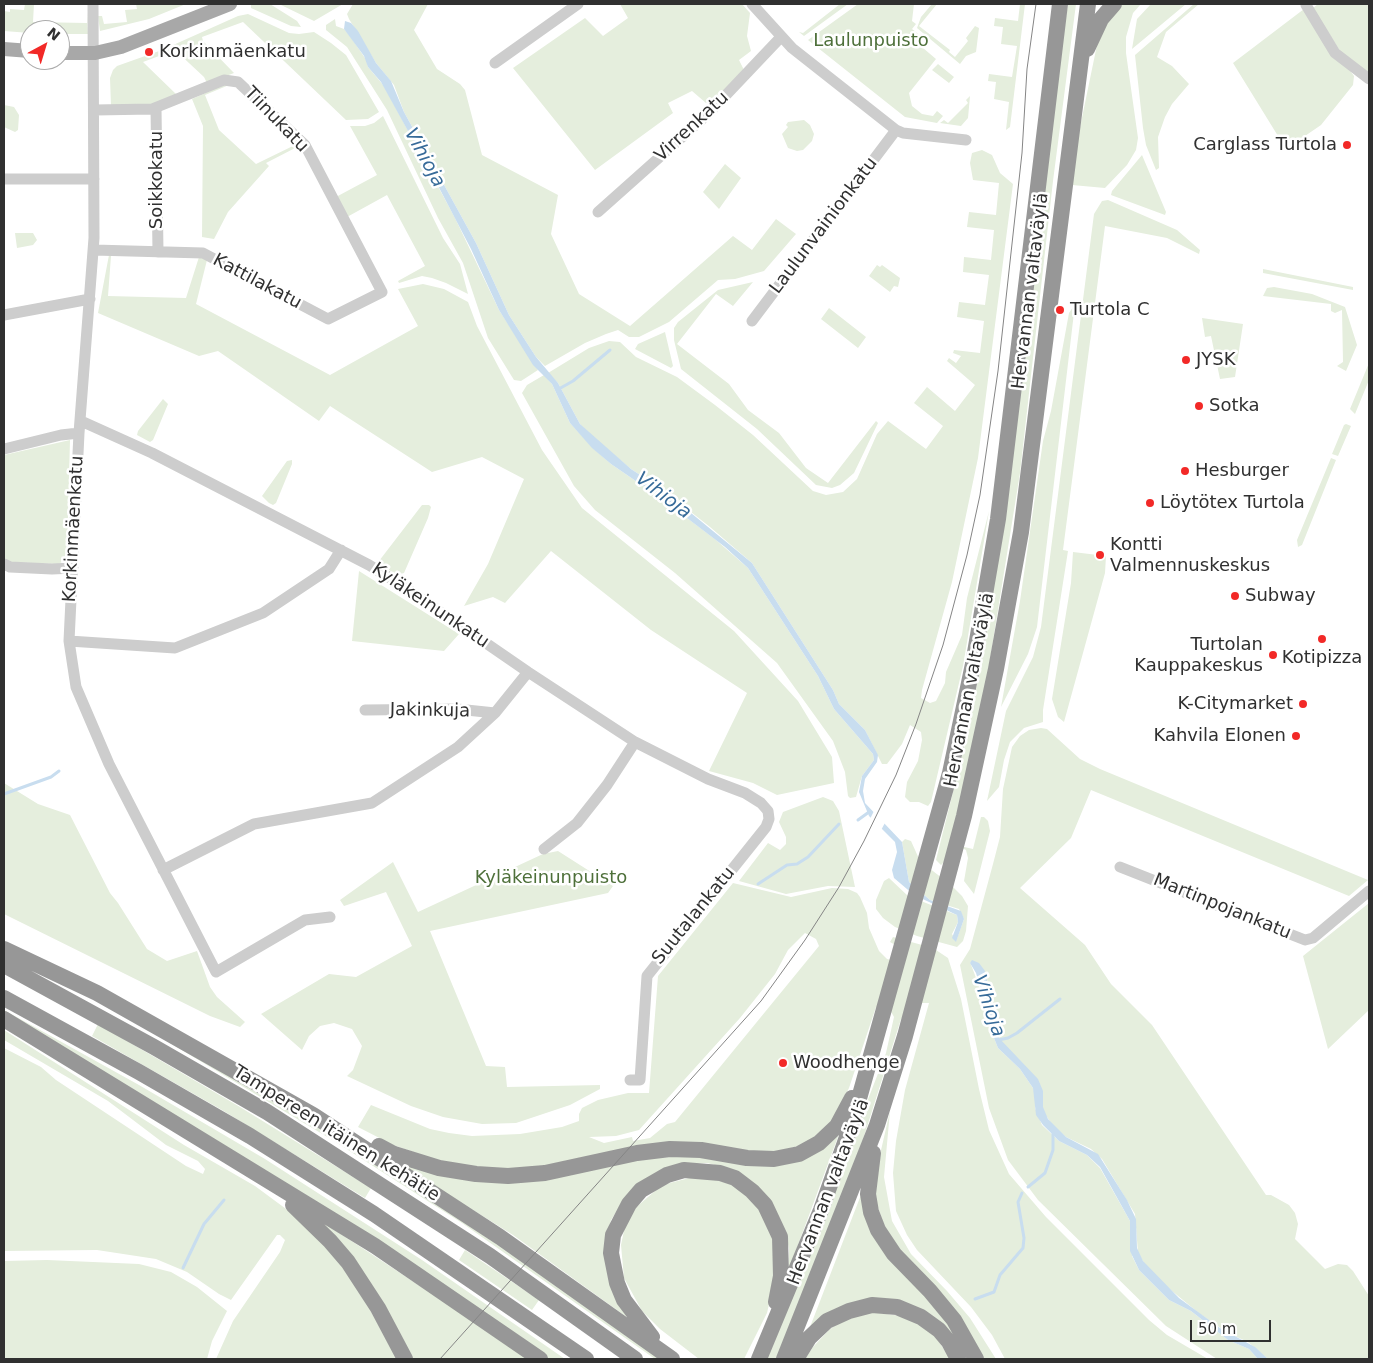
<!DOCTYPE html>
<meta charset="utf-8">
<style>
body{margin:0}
#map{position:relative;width:1373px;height:1363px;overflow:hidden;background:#fff;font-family:"DejaVu Sans",sans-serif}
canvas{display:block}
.frame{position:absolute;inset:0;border:5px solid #303030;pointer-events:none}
.north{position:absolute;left:20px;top:20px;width:50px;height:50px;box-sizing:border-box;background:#fff;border:1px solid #acacac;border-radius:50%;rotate:39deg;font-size:14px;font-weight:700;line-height:20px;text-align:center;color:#303030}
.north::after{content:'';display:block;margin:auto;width:18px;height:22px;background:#f22927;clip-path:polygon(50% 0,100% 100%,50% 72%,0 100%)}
.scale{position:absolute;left:1190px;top:1320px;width:81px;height:22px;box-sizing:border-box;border:2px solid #303030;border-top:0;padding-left:6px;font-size:15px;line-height:18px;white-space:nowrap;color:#303030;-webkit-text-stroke:4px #fff;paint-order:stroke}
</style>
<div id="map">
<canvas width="1373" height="1363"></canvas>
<div class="frame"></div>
<div class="north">N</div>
<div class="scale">50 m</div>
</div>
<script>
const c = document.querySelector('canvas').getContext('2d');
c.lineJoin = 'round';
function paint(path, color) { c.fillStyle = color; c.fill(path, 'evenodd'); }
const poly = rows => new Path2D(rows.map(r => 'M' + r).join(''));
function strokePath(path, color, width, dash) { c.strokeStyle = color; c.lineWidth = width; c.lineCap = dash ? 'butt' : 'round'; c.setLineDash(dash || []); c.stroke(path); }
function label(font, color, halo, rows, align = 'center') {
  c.font = font + ' "DejaVu Sans",sans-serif'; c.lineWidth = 5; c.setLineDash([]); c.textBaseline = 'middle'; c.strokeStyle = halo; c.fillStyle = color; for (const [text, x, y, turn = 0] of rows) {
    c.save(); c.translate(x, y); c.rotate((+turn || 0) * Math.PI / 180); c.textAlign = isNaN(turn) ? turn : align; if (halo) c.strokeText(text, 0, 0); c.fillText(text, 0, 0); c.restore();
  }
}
const green = poly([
 [25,4,34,4,33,22,87,23,87,12,88,34,60,34,60,30,30,30,30,33,4,31,4,11,10,12,10,9,24,10],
 [124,4,186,4,149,19,100,31,98,16,102,16,104,24,127,22,125,10,137,9,136,4],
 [270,4,297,21,301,27,291,26,251,8,251,5],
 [279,4,343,4,314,21],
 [353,4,428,4,414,30,437,69,460,84,465,90,482,155,558,195,551,234,579,294,630,326,733,236,752,250,776,219,796,234,764,271,735,279,718,280,669,322,639,337,629,337,618,330,606,334,585,343,545,366,536,357,509,315,476,243,404,112,394,85,376,63,349,19,347,14],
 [620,4,742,4,750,13,747,36,751,51,739,60,745,72,718,98,706,103,692,91,668,103,673,113,595,170,513,68,585,18,603,36,628,18],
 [840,4,848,4,804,36,799,32,803,33],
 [858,4,914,4,912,21,916,24,912,29,921,36,916,42,936,59,909,93,912,106,922,114,933,116,937,111,943,116,937,123,905,117,808,40],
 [932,4,937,4,919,26,950,50,949,52,955,57,968,41,966,38,975,26,979,28,976,52,966,56,960,64,917,28,921,17],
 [1020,4,1025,4,1010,127,1006,130,1009,102,994,99,996,82,988,81,989,74,1012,77,1017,46,1001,44,1003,27,994,26,995,18,1018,21],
 [1068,4,1076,4,1053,181,1020,473,960,846,973,849,981,817,984,817,988,821,990,831,974,894,964,881,968,858,966,850,960,847,941,865,936,860,967,736,984,647,1058,67],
 [1120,4,1141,4,1133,13,1126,37,1126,53,1138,138,1136,150,1127,165,1105,188,1072,185,1078,137,1098,40,1101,32],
 [1151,4,1186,4,1132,49,1137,19],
 [1194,4,1199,4,1166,32,1157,57,1172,66,1189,84,1172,104,1165,117,1158,137,1159,168,1156,170,1146,145,1143,128,1135,55],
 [1318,4,1369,5,1369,75,1340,51,1313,8],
 [1304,9,1354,76,1353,85,1321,125,1286,149,1233,63],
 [248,14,289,33,299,34,314,32,331,43,346,55,379,112,368,119,346,120,243,22,202,37,203,41,234,73,207,83,204,77,175,50,143,62,177,95,155,104,111,106,110,78,113,70,117,66,162,50,238,16],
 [335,19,336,26,344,29,350,36,367,61,368,67,384,86,455,218,499,310,538,370,521,381,514,380,488,338,463,263,438,218,387,110,347,47,326,30,326,25],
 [938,64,954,77,949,83,932,70],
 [226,84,229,85,205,95,219,130,256,164,297,144,299,146,266,163,269,166,228,212,214,239,202,237,203,126,192,99],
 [970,96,968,118,961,126,940,123,944,120,948,123,968,103,966,100],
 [4,105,14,107,19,115,18,130,15,132,4,127],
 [383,116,443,238,460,264,468,294,446,283,432,278,422,276,399,283,398,281,425,266,387,195,347,217,336,197,377,175,350,126,365,126,374,123],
 [804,120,810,125,814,134,812,141,803,150,797,151,788,148,782,134,788,127,786,125,788,122],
 [982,150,992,155,1000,173,1013,184,978,458,952,582,922,690,921,698,930,703,936,701,945,683,946,672,962,635,967,598,989,511,963,666,931,802,928,806,919,802,910,802,905,797,907,782,918,761,922,740,921,732,910,725,902,744,887,764,882,764,865,730,839,704,833,690,752,563,710,527,663,490,631,469,587,432,580,424,558,383,548,373,589,348,609,341,620,342,636,357,677,377,715,405,753,435,813,491,826,495,843,492,857,479,877,434,888,421,926,449,943,426,914,403,927,387,955,411,975,385,947,361,949,358,956,363,961,356,953,353,954,350,980,353,984,321,957,317,959,302,985,305,989,275,963,272,964,257,991,260,994,230,967,227,969,212,996,215,999,183,973,180,970,163,972,153],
 [1142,155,1166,212,1165,215,1111,195,1112,191],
 [725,164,741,178,719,209,703,192],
 [1108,200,1177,230,1200,250,1199,254,1167,238,1105,226,1063,550,1068,551,1043,710,1043,722,1024,728,1010,742,1004,760,999,787,987,801,1006,711,1033,657,1041,627,1094,214,1102,201],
 [15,233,33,233,37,240,33,245,17,248],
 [109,255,111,256,108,296,186,298,199,257,207,260,196,304,330,375,418,326,398,289,423,284,444,289,468,302,477,326,542,450,582,508,734,631,798,701,832,757,834,783,777,795,753,783,709,771,747,693,651,630,551,551,505,603,493,597,464,606,488,564,524,479,482,457,432,472,330,406,319,421,218,351,199,356,98,313],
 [877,265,880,267,882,265,900,278,898,287,894,286,890,292,869,276],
 [1263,269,1353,287,1353,290,1263,273],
 [753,282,733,306,716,294,677,344,729,384,748,410,779,433,806,468,828,483,876,421,878,423,854,473,840,485,832,488,816,485,757,429,681,369,674,340,674,328,678,322,718,290],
 [1274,287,1312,294,1345,307,1357,345,1346,371,1337,366,1343,362,1342,310,1335,313,1331,311,1331,304,1263,296,1267,288],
 [1075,304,1037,627,1028,654,1001,707,1020,601,1043,441,1051,411,1069,313],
 [829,308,866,337,858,348,821,319],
 [1202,318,1243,324,1235,377,1220,379,1211,336,1205,337],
 [665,332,673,366,671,368,635,349,638,344],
 [1369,363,1369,380,1355,414,1350,409],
 [544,375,552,384,570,423,594,449,611,464,662,499,716,540,748,568,818,676,834,709,873,754,874,760,862,776,856,797,850,798,848,796,845,772,833,741,777,663,675,573,595,510,574,486,522,393,527,385],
 [163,399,168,404,153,440,150,442,137,435,138,431],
 [1346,424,1351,426,1338,456,1332,454,1344,425],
 [70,440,67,554,64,561,58,564,9,562,4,560,4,455],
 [1331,458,1336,460,1302,545,1298,547,1297,540],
 [292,460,292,464,276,503,273,505,269,503,262,496,287,461],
 [422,505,429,505,431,507,428,518,404,573,397,575,381,565,379,561],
 [1073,552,1106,556,1105,573,1064,722,1058,717,1052,699,1071,583],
 [359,571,459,634,444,651,352,641],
 [1041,728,1047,729,1080,759,1100,769,1368,880,1349,896,1091,790,1071,838,1020,888,1085,945,1111,984,1152,1025,1266,1195,1271,1195,1289,1205,1295,1213,1298,1224,1295,1239,1325,1269,1338,1264,1347,1265,1353,1271,1369,1296,1369,1359,1268,1359,1248,1342,1228,1333,1200,1314,1161,1282,1146,1266,1138,1253,1135,1214,1102,1159,1091,1149,1066,1137,1053,1126,1045,1114,1027,1069,1000,1041,993,1015,987,979,970,962,984,999,986,1018,998,1048,1020,1069,1033,1088,1035,1094,1035,1108,1042,1125,1059,1141,1087,1155,1100,1168,1130,1221,1132,1256,1139,1270,1169,1300,1191,1311,1228,1340,1249,1349,1258,1359,1217,1359,1166,1326,1038,1200,1008,1160,989,1108,960,965,970,949,993,864,1000,837,1003,789,1012,747,1020,736,1029,730],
 [4,783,38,804,70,815,110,893,118,903,147,949,167,961,197,951,210,987,217,997,245,1022,240,1027,210,1016,4,914],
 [823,797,833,801,839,811,855,887,828,886,786,894,739,881,768,843,780,850,786,844,786,837,779,822,783,812],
 [905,839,911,841,920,861,951,885,962,896,968,906,966,931,963,941,957,947,917,936,895,927,883,918,876,909,876,900,884,881,889,878,908,896,957,915,958,922,952,934,956,941,964,919,959,909,930,900,909,882,902,842],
 [558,851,613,886,608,893,430,931,486,1066,505,1067,507,1087,600,1085,600,1089,570,1105,516,1123,482,1124,443,1117,411,1106,347,1076,353,1070,362,1046,352,1029,334,1023,320,1026,309,1036,302,1050,261,1014,329,974,356,977,412,946,386,892,344,906,340,900,393,862,418,912,543,854],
 [733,883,791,897,832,888,848,889,857,893,860,897,867,913,869,928,879,951,887,959,895,961,905,959,907,956,904,950,890,942,893,937,933,948,948,958,961,999,979,1089,989,1130,1009,1174,1046,1217,1149,1320,1167,1335,1208,1359,1005,1359,992,1335,971,1307,917,1250,907,1235,896,1211,893,1173,896,1141,905,1090,929,1003,921,1003,901,1019,861,1146,795,1316,776,1359,767,1359,886,1053,894,1017,889,1008,876,1007,849,1088,833,1120,813,1138,799,1146,774,1152,568,1162,523,1169,480,1168,437,1160,393,1145,358,1127,371,1105,430,1129,449,1133,472,1136,520,1134,562,1127,579,1121,579,1114,582,1108,598,1100,628,1093,649,1093,658,976],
 [805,933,816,939,819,946,675,1122,667,1124,650,1138,633,1141,632,1137,604,1143,589,1137,616,1136,639,1130,740,1018,775,974,788,950],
 [1369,903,1369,1010,1328,1049,1303,956],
 [83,991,375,1160,665,1359,655,1359,462,1223,334,1141],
 [4,1010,139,1085,265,1159,422,1260,565,1359,549,1359,510,1331,4,1013],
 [98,1024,240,1107,371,1188,365,1198,222,1110,92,1036],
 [4,1030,184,1145,255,1186,301,1220,338,1261,365,1300,397,1359,216,1359,233,1321,280,1252,285,1240,280,1235,277,1235,231,1300,219,1294,187,1272,156,1259,97,1250,4,1251,4,1048,41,1067,56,1080,186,1166,203,1174,205,1169,198,1161,166,1145,108,1101,4,1040],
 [890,1111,884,1177,892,1221,911,1254,947,1291,970,1318,996,1359,983,1359,886,1232,875,1198,879,1159],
 [839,1134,788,1272,789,1249,786,1234,728,1168,707,1163,685,1164,622,1203,611,1220,606,1241,628,1318,513,1235,393,1160,457,1178,676,1153,748,1163],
 [697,1176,730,1183,758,1205,775,1238,774,1283,767,1313,744,1359,699,1359,660,1329,642,1311,624,1278,621,1245,625,1226,634,1209,662,1185],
 [864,1187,866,1209,928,1295,972,1359,962,1359,954,1343,882,1300,805,1340],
 [306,1211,426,1290,531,1359,412,1359],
 [465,1250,539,1300,532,1310,459,1260],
 [47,1260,139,1264,171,1272,197,1287,227,1311,212,1341,207,1359,4,1359,4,1261],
 [865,1311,908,1317,936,1337,950,1359,805,1359,813,1347,829,1330,845,1318]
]);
const water = poly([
 [345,21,351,23,358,31,376,63,391,81,404,112,476,243,509,315,536,357,558,383,580,424,631,469,663,490,752,563,833,690,839,704,865,730,878,755,877,762,865,779,863,791,865,803,902,842,909,882,930,900,961,911,964,919,956,942,952,938,958,922,957,915,914,895,894,878,892,870,897,852,895,842,869,816,859,792,862,776,874,760,873,754,834,709,818,676,748,568,725,547,662,499,611,464,592,448,570,423,552,384,533,365,499,310,471,249,435,180,381,82,368,67,364,56,344,29],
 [972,960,979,963,985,971,999,1038,1038,1079,1043,1091,1043,1107,1048,1119,1066,1137,1098,1154,1127,1200,1136,1219,1137,1248,1143,1261,1179,1298,1220,1328,1255,1347,1268,1359,1258,1359,1249,1349,1228,1340,1191,1311,1169,1300,1139,1270,1130,1251,1130,1221,1100,1167,1087,1155,1059,1141,1043,1125,1036,1115,1033,1088,1020,1069,998,1048,986,1018,984,999,976,973,970,963]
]);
const pier = poly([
 [874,811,886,821,880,832,869,821]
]);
const stream = poly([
 [557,390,573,381,610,350],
 [4,794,51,777,59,771],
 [858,820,869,812],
 [758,884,787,865,797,864,808,857,839,824],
 [998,1040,1008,1038,1017,1033,1060,999],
 [1028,1187,1045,1173,1053,1150,1053,1134],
 [183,1268,204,1224,224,1200],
 [975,1299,994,1292,1000,1275,1023,1248,1024,1238,1018,1202,1022,1193]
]);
const minor = poly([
 [93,4,94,238,79,433,69,641,76,687,109,764,216,972,305,920,330,917],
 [752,4,792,48,896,130,903,133,966,140],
 [1306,5,1335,53,1369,79],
 [495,63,578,4],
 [156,108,158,252],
 [4,179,94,179],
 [598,212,708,114,781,37],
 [94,250,203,253,328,319,382,292,305,145,238,82,224,80,152,109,95,110],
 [4,315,90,299],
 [752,321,896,130],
 [81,421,152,453,369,565,403,586,528,672,635,742,708,779,745,793,761,803,768,811,769,819,766,827,647,976,640,1080,630,1080],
 [4,449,61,435,79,433],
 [4,564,10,567,52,569,73,568],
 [69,641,175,648,263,613,329,569,341,550],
 [365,710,457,709,495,713],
 [544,849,577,823,607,785,635,742],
 [1120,867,1305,940,1313,938,1369,891],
 [163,870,254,824,372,803,458,747,495,713,528,672]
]);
const major = poly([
 [4,49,30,51],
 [60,53,95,53,121,47,230,4]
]);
const highway = poly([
 [1087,49,1101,19,1114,4],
 [4,949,97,993,313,1115,500,1237,672,1359],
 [4,965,154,1047,267,1112,490,1256,635,1359],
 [4,998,139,1072,250,1136,374,1214,586,1359],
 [4,1019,375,1246,540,1359],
 [379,1146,394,1154,439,1168,476,1174,508,1176,545,1173,637,1153,670,1149,701,1150,747,1158,774,1159,799,1154,819,1143,837,1126,852,1098],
 [873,1153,868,1194,871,1212,878,1230,894,1254,930,1291,954,1320,976,1359],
 [293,1205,330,1241,348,1262,378,1308,405,1359],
 [652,1337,624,1300,617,1283,611,1253,613,1235,629,1204,641,1190,667,1175,684,1170,720,1173,735,1178,752,1191,765,1205,780,1237,781,1276,776,1302],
 [759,1359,821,1210,853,1120,950,773,973,664,998,519,1060,4],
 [784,1359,877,1125,905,1036,964,816,996,669,1021,532,1088,4],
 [796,1359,809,1338,827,1321,849,1311,872,1305,897,1307,921,1317,939,1330,949,1342,958,1359]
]);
const tram = poly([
 [440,1359,761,1001,805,940,839,887,864,841,896,775,916,724,943,645,967,555,980,495,998,371,1022,153,1027,69,1036,4]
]);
const markers = [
 [149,52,5,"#f22927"],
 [1347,145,5,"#f22927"],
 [1060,310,5,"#f22927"],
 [1186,360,5,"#f22927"],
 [1199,406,5,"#f22927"],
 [1185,471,5,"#f22927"],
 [1150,503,5,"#f22927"],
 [1100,555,5,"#f22927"],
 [1235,596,5,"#f22927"],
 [1322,639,5,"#f22927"],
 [1273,655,5,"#f22927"],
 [1303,704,5,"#f22927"],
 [1296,736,5,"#f22927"],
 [783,1063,5,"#f22927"]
];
const parkNames = [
 ["Laulunpuisto",871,41],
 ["Kyläkeinunpuisto",551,878]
];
const poiNames = [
 ["Korkinmäenkatu",159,52],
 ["Carglass Turtola",1337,145,"right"],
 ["Turtola C",1070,310],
 ["JYSK",1196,360],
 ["Sotka",1209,406],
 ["Hesburger",1195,471],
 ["Löytötex Turtola",1160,503],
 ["Kontti",1110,545],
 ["Valmennuskeskus",1110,566],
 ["Subway",1245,596],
 ["Turtolan",1263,645,"right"],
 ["Kauppakeskus",1263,666,"right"],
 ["Kotipizza",1322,658,"center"],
 ["K-Citymarket",1293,704,"right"],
 ["Kahvila Elonen",1286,736,"right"],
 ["Woodhenge",793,1063]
];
const streetNames = [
 ["Tiinukatu",276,120,46],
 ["Virrenkatu",692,127,-43],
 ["Soikkokatu",157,180,-90],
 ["Laulunvainionkatu",824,226,-53],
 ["Kattilakatu",257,282,28],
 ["Hervannan valtaväylä",1031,291,-83],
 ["Korkinmäenkatu",74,529,-87],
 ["Kyläkeinunkatu",430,606,34],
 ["Hervannan valtaväylä",970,690,-79],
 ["Jakinkuja",430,711,1],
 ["Martinpojankatu",1222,907,22],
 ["Suutalankatu",694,916,-51],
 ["Tampereen itäinen kehätie",336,1134,32],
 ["Hervannan valtaväylä",829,1192,-69]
];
const waterNames = [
 ["Vihioja",424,158,61],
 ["Vihioja",663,496,37],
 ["Vihioja",988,1006,71]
];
paint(green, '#e5eedd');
paint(water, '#c8ddef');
paint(pier, '#fff');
strokePath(stream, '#c8ddef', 3);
strokePath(minor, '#cdcdcd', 11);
strokePath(major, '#a8a8a8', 14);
strokePath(highway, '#979797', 16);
strokePath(tram, '#858585', 1);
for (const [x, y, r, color] of markers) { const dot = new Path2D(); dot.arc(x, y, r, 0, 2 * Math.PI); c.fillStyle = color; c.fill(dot); strokePath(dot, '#fff', 2); }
label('18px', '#4e703a', '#fff', parkNames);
label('18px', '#303030', '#fff', poiNames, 'left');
label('18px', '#303030', '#fff', streetNames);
label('italic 19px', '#376b99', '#fff', waterNames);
</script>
